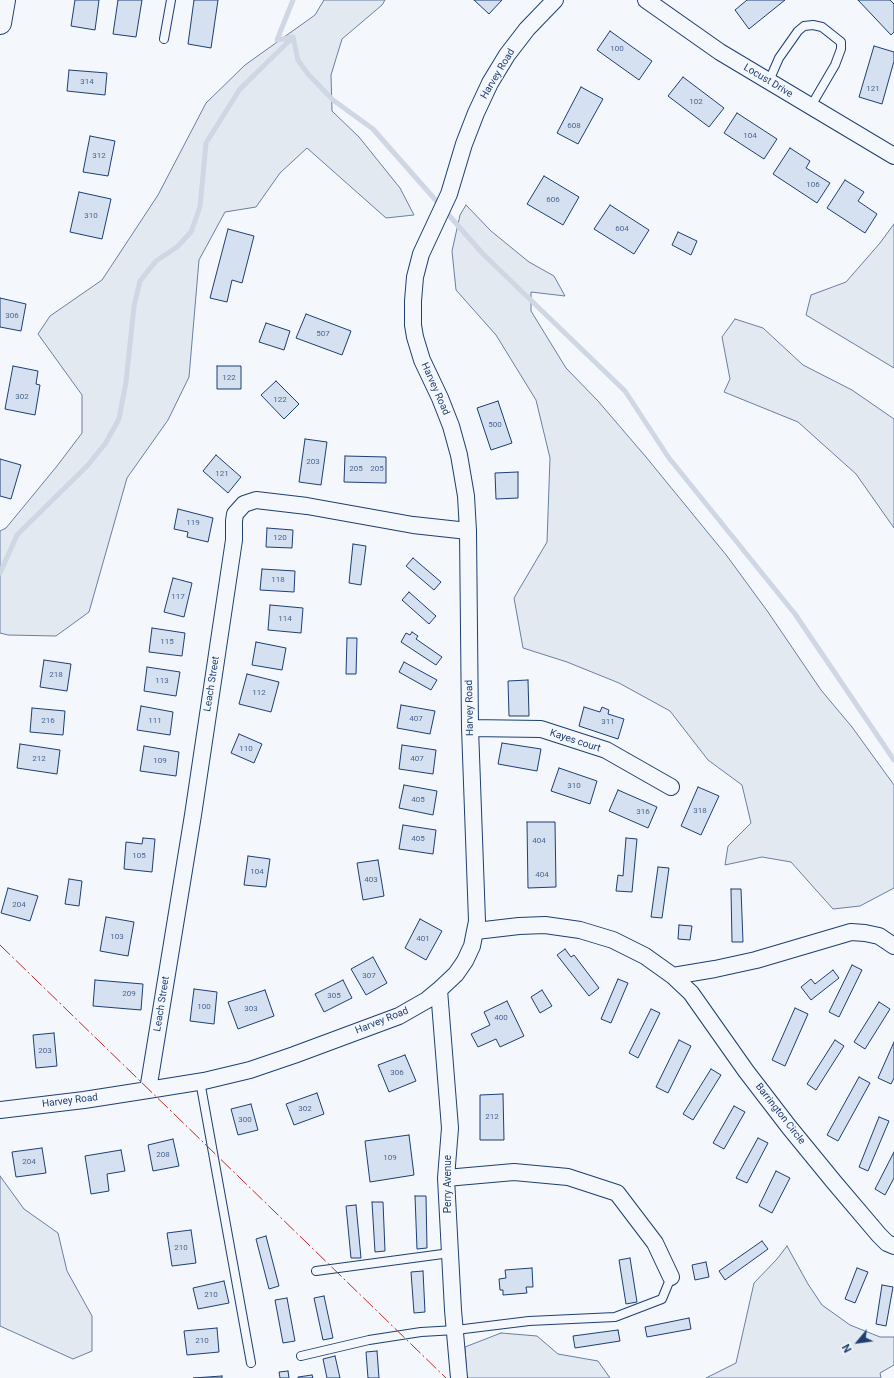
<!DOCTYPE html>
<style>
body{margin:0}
#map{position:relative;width:894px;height:1378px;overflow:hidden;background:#f4f7fb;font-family:Roboto,sans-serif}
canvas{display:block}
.north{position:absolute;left:838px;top:1322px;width:40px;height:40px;-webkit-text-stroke:3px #f4f7fb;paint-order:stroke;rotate:241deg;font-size:11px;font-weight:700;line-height:16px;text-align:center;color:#1d3f73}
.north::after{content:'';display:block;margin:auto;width:14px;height:18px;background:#1d3f73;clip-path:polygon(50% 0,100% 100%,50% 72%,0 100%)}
</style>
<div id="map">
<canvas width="894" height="1378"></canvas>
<div class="north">N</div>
</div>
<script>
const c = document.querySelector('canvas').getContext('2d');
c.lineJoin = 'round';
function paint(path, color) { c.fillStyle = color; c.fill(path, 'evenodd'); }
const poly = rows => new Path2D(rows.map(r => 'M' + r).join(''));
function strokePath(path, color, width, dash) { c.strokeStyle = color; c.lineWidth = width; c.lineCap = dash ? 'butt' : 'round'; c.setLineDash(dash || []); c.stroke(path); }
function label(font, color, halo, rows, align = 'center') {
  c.font = font + ' Roboto,sans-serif'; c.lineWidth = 3; c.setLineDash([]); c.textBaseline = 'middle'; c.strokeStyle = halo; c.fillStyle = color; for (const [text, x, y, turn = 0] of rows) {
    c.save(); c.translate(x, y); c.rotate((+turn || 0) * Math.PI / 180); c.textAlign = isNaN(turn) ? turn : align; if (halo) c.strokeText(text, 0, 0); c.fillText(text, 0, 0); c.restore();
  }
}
const green = poly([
 [324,0,385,0,382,5,342,39,331,75,332,111,359,137,400,188,414,215,386,218,307,148,280,173,256,207,225,212,199,260,189,377,168,420,127,478,89,612,56,636,8,635,0,633,0,531,6,528,57,466,82,433,82,395,38,334,50,316,102,280,158,195,206,103,245,65,315,15,324,0],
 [466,205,491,231,529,262,554,276,565,296,531,292,531,311,566,368,598,401,646,457,727,556,768,612,821,690,852,727,894,785,894,888,860,906,833,909,791,862,762,857,725,865,728,846,751,823,742,785,708,760,670,711,619,683,567,662,523,648,514,598,547,542,550,458,536,400,496,335,456,290,452,251,460,215,466,205],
 [894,224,894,368,806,315,811,295,846,282,880,243,894,224],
 [735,319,763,328,803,365,852,390,894,419,894,528,856,474,798,422,724,392,730,379,722,337,735,319],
 [0,1176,24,1209,58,1233,67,1271,92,1316,92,1351,73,1359,0,1326,0,1176],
 [787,1246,808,1284,822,1305,850,1325,880,1337,894,1337,894,1365,880,1373,881,1378,706,1378,736,1363,754,1283,777,1259,787,1246],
 [501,1333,537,1336,558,1354,598,1361,610,1378,467,1378,465,1347,501,1333]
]);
const stream = poly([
 [293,0,277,40,293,37],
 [293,37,298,60,308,74,333,100,373,129,483,254,625,391,669,458,795,614,894,760],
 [0,573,17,535,87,466,105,444,119,419,126,382,134,306,140,281,156,261,177,247,191,232,200,207,206,143,240,89,293,37]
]);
const building = poly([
 [75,0,99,0,95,30,71,26,75,0],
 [118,0,142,0,136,37,113,34,118,0],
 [194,0,218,0,211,48,188,44,194,0],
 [474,0,502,0,489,14,474,0],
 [747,0,785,0,749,29,735,10,747,0],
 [858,0,890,0,894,4,894,32,891,35,858,0],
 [610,31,652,61,639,80,597,50,610,31],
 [874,46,894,52,894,61,882,104,859,97,874,46],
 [69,70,107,73,105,95,67,91,69,70],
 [683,77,724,108,709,127,668,96,683,77],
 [581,87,603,99,578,144,557,133,581,87],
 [737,113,777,139,764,159,724,133,737,113],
 [90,136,115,141,108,176,83,172,90,136],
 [790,148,810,161,806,168,830,183,817,203,773,174,790,148],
 [544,176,579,197,563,225,527,204,544,176],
 [845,180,864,192,858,201,877,214,865,233,827,208,845,180],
 [79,192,111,199,102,239,70,232,79,192],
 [610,205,649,230,634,254,594,229,610,205],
 [228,229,254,236,242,283,232,280,227,302,210,298,228,229],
 [678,232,697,241,691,255,672,245,678,232],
 [0,298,26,304,21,331,0,327,0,298],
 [306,314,351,331,342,355,296,338,306,314],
 [266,323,290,331,284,350,259,342,266,323],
 [13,366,38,371,36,384,40,385,35,415,5,409,13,366],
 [217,366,241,366,241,389,217,389,217,366],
 [276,381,299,404,284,419,261,395,276,381],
 [498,401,512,443,491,450,477,408,498,401],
 [305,439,327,442,321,485,299,482,305,439],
 [216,455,241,477,228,493,203,471,216,455],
 [345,456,386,457,386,483,344,482,345,456],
 [0,459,21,465,11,499,0,496,0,459],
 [518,472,518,498,496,499,495,473,518,472],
 [178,509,213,518,208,542,187,537,188,532,174,529,178,509],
 [267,528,293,530,292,548,266,547,267,528],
 [353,544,366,546,361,585,349,583,353,544],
 [413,558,441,582,434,590,406,566,413,558],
 [262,569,295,571,294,592,260,590,262,569],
 [173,578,192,583,184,617,164,612,173,578],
 [409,592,436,616,429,624,402,600,409,592],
 [270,605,303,608,301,633,268,630,270,605],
 [152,628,185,633,182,656,149,652,152,628],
 [412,632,418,636,416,639,442,657,436,665,401,642,406,633,410,635,412,632],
 [347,638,357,638,356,674,346,674,347,638],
 [256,642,286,648,282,670,252,665,256,642],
 [44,660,71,664,67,691,40,687,44,660],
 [404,662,437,680,431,690,399,672,404,662],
 [147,667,180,672,176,696,144,691,147,667],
 [247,674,279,682,271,712,239,704,247,674],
 [528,680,529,716,509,716,508,681,528,680],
 [401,705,435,711,430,734,397,728,401,705],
 [141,706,173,712,170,735,137,730,141,706],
 [584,707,600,712,602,707,609,710,608,714,624,719,618,739,579,726,584,707],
 [32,708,65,711,63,735,30,732,32,708],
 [239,734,262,744,254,763,231,753,239,734],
 [502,743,541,749,537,771,498,764,502,743],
 [20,744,60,750,57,774,17,768,20,744],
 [402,745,436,750,433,774,399,769,402,745],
 [144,746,179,752,176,776,140,771,144,746],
 [559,768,597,781,590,804,551,791,559,768],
 [404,785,437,791,433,815,399,808,404,785],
 [698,787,719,796,701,835,681,826,698,787],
 [618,790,657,807,648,828,609,811,618,790],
 [527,822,555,822,556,887,528,888,527,822],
 [403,825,436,830,433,854,399,849,403,825],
 [143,838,155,839,152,872,124,869,126,842,142,844,143,838],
 [626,838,637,839,632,892,616,891,618,875,623,876,626,838],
 [248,856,270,859,266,887,244,885,248,856],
 [378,860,384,896,363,900,357,863,378,860],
 [658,867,669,868,662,918,651,917,658,867],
 [69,879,82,881,79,906,65,904,69,879],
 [8,888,38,896,30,921,1,913,8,888],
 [731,889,741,889,743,942,732,942,731,889],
 [106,917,134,922,128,956,100,951,106,917],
 [420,919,442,931,426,960,405,948,420,919],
 [679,925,692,926,690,940,678,939,679,925],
 [565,949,571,957,574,955,599,988,589,996,557,955,565,949],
 [373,957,387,983,366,995,351,969,373,957],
 [852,965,862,970,839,1017,829,1012,852,965],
 [833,970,839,978,811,1000,801,987,811,979,815,984,833,970],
 [618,979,628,983,611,1023,601,1019,618,979],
 [95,980,143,984,141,1010,93,1006,95,980],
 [343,980,352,998,324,1012,315,994,343,980],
 [194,989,217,992,214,1024,190,1021,194,989],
 [265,990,274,1016,238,1029,228,1002,265,990],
 [542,990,552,1006,540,1013,531,997,542,990],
 [507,1001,524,1036,500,1047,496,1039,478,1047,471,1034,490,1025,484,1012,507,1001],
 [879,1002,890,1009,865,1049,854,1042,879,1002],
 [795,1008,808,1014,785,1066,772,1060,795,1008],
 [651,1009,660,1013,638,1058,629,1053,651,1009],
 [54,1033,57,1066,36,1068,33,1035,54,1033],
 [679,1040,691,1046,668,1093,656,1087,679,1040],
 [835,1040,844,1046,816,1090,807,1084,835,1040],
 [894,1042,894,1078,891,1084,878,1078,894,1042],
 [405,1055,416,1081,389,1092,378,1065,405,1055],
 [711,1069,721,1075,693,1120,683,1114,711,1069],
 [859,1077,870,1083,838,1141,827,1135,859,1077],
 [317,1093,324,1114,294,1125,286,1104,317,1093],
 [503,1094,504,1140,480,1140,480,1095,503,1094],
 [251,1104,258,1130,238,1135,231,1109,251,1104],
 [734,1106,745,1112,724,1149,713,1143,734,1106],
 [879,1117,889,1121,868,1171,859,1167,879,1117],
 [409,1135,414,1175,370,1182,365,1141,409,1135],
 [758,1138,768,1143,747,1183,736,1178,758,1138],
 [173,1139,179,1166,153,1171,148,1145,173,1139],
 [42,1148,46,1173,16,1177,12,1152,42,1148],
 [121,1150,125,1171,107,1174,109,1191,91,1194,85,1156,121,1150],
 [894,1152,894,1178,885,1195,875,1189,894,1152],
 [776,1171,790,1178,772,1213,759,1206,776,1171],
 [415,1196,426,1196,427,1248,417,1249,415,1196],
 [372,1202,383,1202,385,1251,375,1252,372,1202],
 [356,1205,361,1258,351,1258,346,1206,356,1205],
 [191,1230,196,1263,172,1266,167,1233,191,1230],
 [266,1236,279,1286,269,1289,256,1239,266,1236],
 [762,1241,768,1249,725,1280,719,1271,762,1241],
 [630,1258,637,1302,626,1304,619,1260,630,1258],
 [706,1262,709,1277,695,1280,692,1265,706,1262],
 [532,1268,533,1287,526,1287,527,1293,503,1295,503,1290,500,1290,499,1279,506,1278,505,1270,532,1268],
 [857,1268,868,1272,855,1303,845,1299,857,1268],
 [423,1271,425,1312,414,1313,411,1272,423,1271],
 [224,1281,229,1303,198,1309,193,1288,224,1281],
 [882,1285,893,1287,886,1326,876,1324,882,1285],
 [324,1296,333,1338,323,1340,314,1298,324,1296],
 [287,1298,295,1341,283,1343,275,1300,287,1298],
 [689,1318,691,1329,647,1337,645,1327,689,1318],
 [217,1328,219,1352,187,1355,184,1331,217,1328],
 [618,1330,620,1341,575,1348,573,1336,618,1330],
 [377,1351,379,1378,368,1378,366,1352,377,1351],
 [335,1356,340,1378,327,1378,323,1359,335,1356],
 [288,1371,289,1378,280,1378,279,1372,288,1371],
 [312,1375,313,1378,298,1378,298,1377,312,1375],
 [222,1376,222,1378,193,1378,222,1376]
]);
const lane = poly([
 [164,39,171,0],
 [769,81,779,58,798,31,804,26,813,25,822,27,841,42,841,49,835,65,811,106],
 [200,1081,251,1363],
 [316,1271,450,1253],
 [301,1356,369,1340,421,1332,456,1330,529,1321,615,1317,662,1299,671,1277]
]);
const street = poly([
 [646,0,720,52,894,156],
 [470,728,541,729,606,750,671,787],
 [476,931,519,926,545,925,580,930,613,940,645,956,673,976],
 [894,946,879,936,865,933,851,932,756,960,715,969,673,976,691,993,746,1071,789,1127,834,1182,879,1235,887,1243,894,1246],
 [439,990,450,1128,446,1178,453,1310,459,1378],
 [148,1090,193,815,234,540,234,521,235,514,244,504,256,500,307,506,413,525,468,531],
 [0,1110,84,1100,148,1090,204,1081,250,1070,294,1055,399,1016,427,1000,439,990,456,974,465,961,472,946,477,921,470,728,468,531,466,496,459,455,451,426,440,398,422,360,415,337,413,325,413,301,415,277,421,254,449,194,464,144,476,113,490,83,507,55,527,29,555,0],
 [446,1178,514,1172,568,1177,617,1193,655,1243,671,1277]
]);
const secondary = poly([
 [0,23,4,0]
]);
const power = poly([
 [0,945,446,1378]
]);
const numberNames = [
 ["100",617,49],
 ["314",87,82],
 ["121",873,89],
 ["102",696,102],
 ["608",574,126],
 ["104",750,136],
 ["312",99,156],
 ["106",813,185],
 ["606",553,200],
 ["310",91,216],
 ["604",622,229],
 ["306",12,316],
 ["507",323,334],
 ["122",229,378],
 ["302",22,397],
 ["122",280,400],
 ["500",495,425],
 ["203",313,462],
 ["205",356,469],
 ["205",377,469],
 ["121",222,474],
 ["119",193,523],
 ["120",280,538],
 ["118",278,580],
 ["117",178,597],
 ["114",285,619],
 ["115",167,642],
 ["218",56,675],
 ["113",162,681],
 ["112",259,693],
 ["407",416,719],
 ["216",48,721],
 ["111",155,721],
 ["311",608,722],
 ["110",246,749],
 ["212",39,759],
 ["407",417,759],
 ["109",160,761],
 ["310",574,786],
 ["405",418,800],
 ["318",700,811],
 ["316",643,812],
 ["405",418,839],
 ["404",539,841],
 ["105",139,856],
 ["104",257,872],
 ["404",542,875],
 ["403",371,880],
 ["204",19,905],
 ["103",117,937],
 ["401",423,939],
 ["307",369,976],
 ["209",129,994],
 ["305",334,996],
 ["100",204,1007],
 ["303",251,1009],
 ["400",501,1018],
 ["203",45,1051],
 ["306",397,1073],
 ["302",305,1109],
 ["212",492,1117],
 ["300",245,1120],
 ["208",163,1155],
 ["109",390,1158],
 ["204",29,1162],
 ["210",181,1248],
 ["210",211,1295],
 ["210",202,1341]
];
const streetNames = [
 ["Harvey Road",498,74,-59],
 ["Locust Drive",768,81,31],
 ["Harvey Road",435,389,66],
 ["Leach Street",212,684,-81],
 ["Harvey Road",470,708,-91],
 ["Kayes court",575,741,18],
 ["Leach Street",162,1004,-81],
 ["Harvey Road",382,1021,-22],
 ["Harvey Road",70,1101,-7],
 ["Barrington Circle",780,1114,52],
 ["Perry Avenue",448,1184,-90]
];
paint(green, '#e3e9f0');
strokePath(green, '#687fa3', 1);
strokePath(stream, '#cfd7e4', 5);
paint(building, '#d5e0f0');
strokePath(building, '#1d3f73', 1);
strokePath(lane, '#1d3f73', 10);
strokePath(street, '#1d3f73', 18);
strokePath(secondary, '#1d3f73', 24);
strokePath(lane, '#f4f7fb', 8);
strokePath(street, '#f4f7fb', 16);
strokePath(secondary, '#f4f7fb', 22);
strokePath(power, '#c62828', 1, [14, 3, 2, 3]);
label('8px', '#4b6792', null, numberNames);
label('10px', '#1d3f73', '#f4f7fb', streetNames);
</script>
